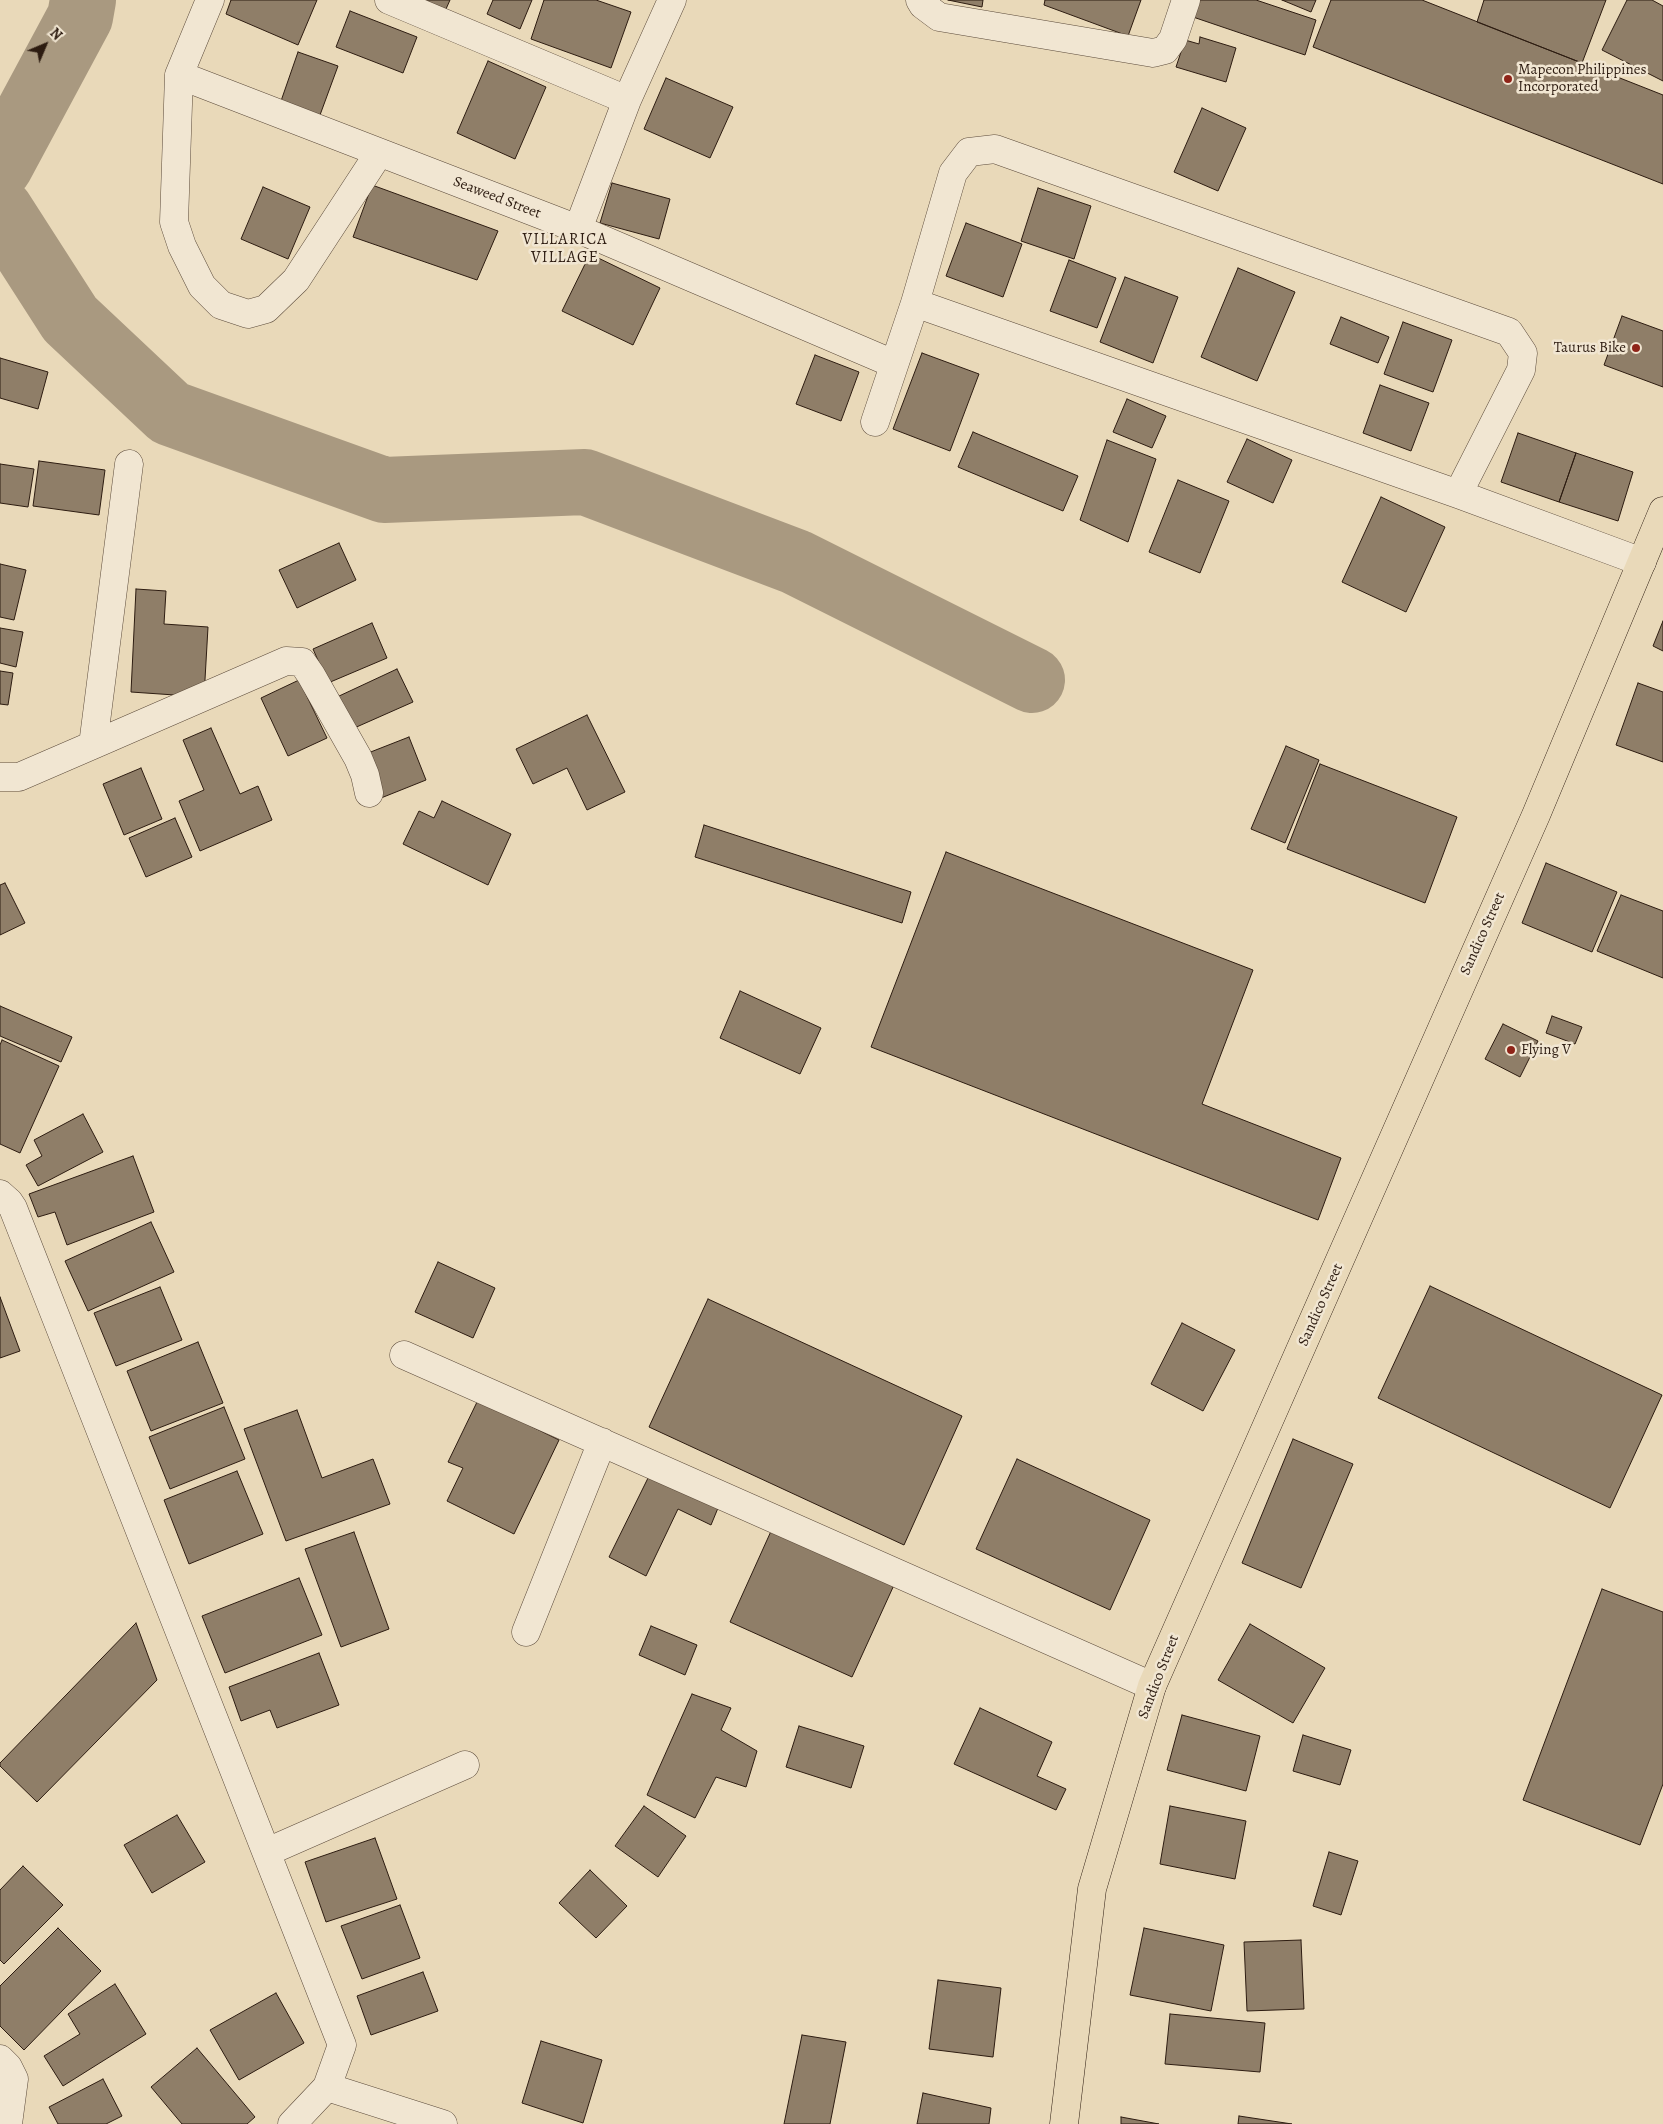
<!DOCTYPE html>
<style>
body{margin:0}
#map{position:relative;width:1663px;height:2124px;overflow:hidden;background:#e9d9b9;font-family:Alegreya,serif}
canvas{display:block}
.north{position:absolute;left:20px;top:20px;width:50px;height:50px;-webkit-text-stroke:4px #f1e6d2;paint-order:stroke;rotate:45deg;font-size:14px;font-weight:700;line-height:20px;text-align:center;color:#2d1c11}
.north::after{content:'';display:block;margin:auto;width:18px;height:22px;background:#2d1c11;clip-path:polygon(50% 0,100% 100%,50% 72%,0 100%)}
</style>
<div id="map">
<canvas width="1663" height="2124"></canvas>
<div class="north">N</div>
</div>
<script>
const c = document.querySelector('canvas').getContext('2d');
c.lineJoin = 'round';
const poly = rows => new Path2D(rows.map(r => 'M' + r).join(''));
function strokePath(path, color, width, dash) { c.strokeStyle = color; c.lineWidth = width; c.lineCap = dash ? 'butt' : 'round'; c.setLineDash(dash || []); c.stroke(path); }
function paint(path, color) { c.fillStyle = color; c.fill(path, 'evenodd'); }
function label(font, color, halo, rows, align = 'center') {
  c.font = font + ' Alegreya,serif'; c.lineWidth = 5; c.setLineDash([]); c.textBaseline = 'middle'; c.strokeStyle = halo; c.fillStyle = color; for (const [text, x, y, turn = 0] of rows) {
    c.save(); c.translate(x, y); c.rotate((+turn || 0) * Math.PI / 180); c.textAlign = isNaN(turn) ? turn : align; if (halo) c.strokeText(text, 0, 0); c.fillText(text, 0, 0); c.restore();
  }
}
const river = poly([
 [0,166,80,17,83,0],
 [0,210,70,319,170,413,384,490,585,482,796,562,1032,680]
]);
const building = poly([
 [231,0,317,0,298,45,226,14,231,0],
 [422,0,450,0,446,9,422,0],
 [493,0,532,0,520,29,487,14,493,0],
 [544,0,596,0,631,12,611,68,531,39,544,0],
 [948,0,983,0,982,7,948,0],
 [1045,0,1141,0,1128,36,1044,5,1045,0],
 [1198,0,1256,0,1316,20,1305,55,1193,17,1198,0],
 [1282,0,1316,0,1311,12,1282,0],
 [1331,0,1422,0,1663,95,1663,184,1313,47,1331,0],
 [1484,0,1606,0,1582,63,1477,22,1484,0],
 [1627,0,1652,0,1663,6,1663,81,1602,50,1627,0],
 [350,11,417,37,403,73,336,47,350,11],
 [1200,37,1236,48,1226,82,1176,67,1185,40,1199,44,1200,37],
 [298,52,338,66,320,115,281,101,298,52],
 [488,61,546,87,515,159,457,133,488,61],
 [666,78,733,107,710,158,644,129,666,78],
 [1202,108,1246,128,1218,191,1174,172,1202,108],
 [612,183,670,199,659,239,600,223,612,183],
 [372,185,498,231,477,280,353,237,372,185],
 [263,187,310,207,288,259,241,239,263,187],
 [1038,188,1091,206,1074,259,1021,241,1038,188],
 [966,223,1022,244,1003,297,946,276,966,223],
 [590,254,660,288,633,345,562,311,590,254],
 [1069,260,1116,278,1097,328,1050,311,1069,260],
 [1238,268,1295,292,1257,381,1201,357,1238,268],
 [1125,277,1178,297,1153,363,1100,342,1125,277],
 [1622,316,1663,331,1663,387,1604,365,1622,316],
 [1341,317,1389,337,1378,363,1330,344,1341,317],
 [1403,322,1452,340,1433,392,1384,374,1403,322],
 [922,353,979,374,950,451,893,429,922,353],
 [815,355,859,372,841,421,796,404,815,355],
 [0,358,48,372,38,409,0,398,0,358],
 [1380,385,1429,403,1411,451,1363,433,1380,385],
 [1127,399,1166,416,1152,448,1113,432,1127,399],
 [973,432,1078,476,1063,511,958,467,973,432],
 [1518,433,1576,453,1559,502,1501,482,1518,433],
 [1247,439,1292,460,1273,503,1227,482,1247,439],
 [1107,440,1156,459,1128,542,1080,520,1107,440],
 [1576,453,1633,472,1618,521,1559,502,1576,453],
 [39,461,105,470,99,515,33,506,39,461],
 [0,464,34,469,28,507,0,503,0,464],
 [1178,480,1229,501,1200,573,1149,552,1178,480],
 [1381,497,1445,527,1406,612,1342,582,1381,497],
 [339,543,356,580,297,608,279,570,339,543],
 [0,564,26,570,14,620,0,617,0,564],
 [136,589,166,591,164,624,208,627,204,697,131,692,136,589],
 [1663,621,1663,651,1653,646,1663,621],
 [372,623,387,658,328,683,313,649,372,623],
 [0,628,23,632,16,667,0,663,0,628],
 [397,669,413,702,352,729,337,697,397,669],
 [0,671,13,673,8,705,0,704,0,671],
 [299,680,327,738,288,756,261,698,299,680],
 [1638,683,1663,692,1663,762,1616,745,1638,683],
 [587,715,625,792,587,810,567,768,533,784,516,749,587,715],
 [211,728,240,794,258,786,272,820,200,851,179,801,204,790,183,740,211,728],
 [409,737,426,780,381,798,363,755,409,737],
 [1286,746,1319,760,1285,843,1251,829,1286,746],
 [1320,764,1457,817,1425,903,1287,849,1320,764],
 [141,768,162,819,124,835,103,784,141,768],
 [442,801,511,834,488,885,403,844,419,811,434,818,442,801],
 [175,818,192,857,146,877,129,838,175,818],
 [704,825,911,892,902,923,695,857,704,825],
 [946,852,1253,970,1202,1104,1341,1158,1318,1220,871,1047,946,852],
 [1546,863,1617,892,1592,952,1522,923,1546,863],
 [5,883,25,923,0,935,0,885,5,883],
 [1621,895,1663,911,1663,978,1597,951,1621,895],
 [740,991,821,1028,800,1074,720,1038,740,991],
 [0,1006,72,1037,61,1062,0,1036,0,1006],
 [1552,1016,1582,1027,1575,1044,1546,1033,1552,1016],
 [1503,1024,1538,1041,1520,1077,1485,1059,1503,1024],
 [2,1040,59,1066,20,1153,0,1144,0,1045,2,1040],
 [83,1114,103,1152,38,1186,26,1165,42,1156,34,1140,83,1114],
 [133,1156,154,1212,67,1245,55,1212,38,1217,29,1194,133,1156],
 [151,1222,174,1272,88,1311,65,1261,151,1222],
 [438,1262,495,1288,473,1338,415,1312,438,1262],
 [1430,1286,1662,1395,1610,1508,1378,1398,1430,1286],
 [160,1287,182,1340,116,1366,94,1313,160,1287],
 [0,1297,20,1351,0,1358,0,1297],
 [708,1299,962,1416,904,1545,649,1427,708,1299],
 [1182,1323,1235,1350,1203,1411,1151,1384,1182,1323],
 [198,1342,223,1403,151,1431,127,1371,198,1342],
 [478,1400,559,1440,514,1534,447,1501,463,1468,448,1462,478,1400],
 [224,1407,245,1459,170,1489,149,1437,224,1407],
 [297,1410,322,1478,373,1459,390,1504,286,1541,244,1429,297,1410],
 [1293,1439,1353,1464,1301,1588,1242,1563,1293,1439],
 [1017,1459,1150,1520,1110,1610,976,1549,1017,1459],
 [237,1471,263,1534,189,1564,164,1500,237,1471],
 [650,1474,718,1508,711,1525,678,1509,646,1576,609,1557,650,1474],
 [772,1529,894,1585,852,1677,730,1622,772,1529],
 [354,1532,389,1629,341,1647,305,1549,354,1532],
 [299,1578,322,1635,225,1673,202,1616,299,1578],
 [1602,1589,1663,1612,1663,1784,1640,1845,1523,1800,1602,1589],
 [136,1623,157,1680,37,1802,0,1766,0,1763,136,1623],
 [1250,1624,1325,1668,1293,1723,1218,1680,1250,1624],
 [651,1626,697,1645,685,1675,639,1655,651,1626],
 [319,1653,339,1705,277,1728,270,1710,241,1721,229,1687,319,1653],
 [692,1694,731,1708,721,1730,757,1751,746,1787,716,1777,695,1818,647,1795,692,1694],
 [980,1708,1052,1742,1037,1776,1066,1789,1056,1810,954,1764,980,1708],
 [1182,1715,1260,1736,1246,1791,1167,1770,1182,1715],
 [799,1726,864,1746,851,1788,786,1767,799,1726],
 [1303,1735,1351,1750,1340,1785,1293,1771,1303,1735],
 [644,1806,686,1836,658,1877,615,1846,644,1806],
 [1170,1806,1246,1821,1235,1879,1160,1864,1170,1806],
 [177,1815,205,1862,152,1893,124,1845,177,1815],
 [375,1838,397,1899,326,1922,305,1862,375,1838],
 [1329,1852,1358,1861,1341,1915,1313,1906,1329,1852],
 [23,1866,63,1905,4,1964,0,1960,0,1890,23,1866],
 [590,1870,627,1906,596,1938,559,1903,590,1870],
 [400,1905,420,1958,362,1979,341,1926,400,1905],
 [58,1928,101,1971,24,2050,0,2026,0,1986,58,1928],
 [1144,1928,1224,1945,1211,2011,1130,1995,1144,1928],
 [1301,1940,1304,2009,1247,2011,1244,1942,1301,1940],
 [423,1972,438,2011,371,2035,357,1996,423,1972],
 [938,1980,1001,1988,993,2057,929,2049,938,1980],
 [115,1984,146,2034,63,2086,44,2056,80,2034,68,2014,115,1984],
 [276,1993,304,2043,239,2080,210,2030,276,1993],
 [1170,2014,1265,2023,1260,2072,1165,2064,1170,2014],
 [802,2035,846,2042,830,2124,784,2124,802,2035],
 [541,2041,602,2060,583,2123,522,2103,541,2041],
 [197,2048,255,2117,247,2124,182,2124,151,2087,197,2048],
 [103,2079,122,2116,106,2124,58,2124,49,2107,103,2079],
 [923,2093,991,2108,989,2124,917,2124,923,2093],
 [1239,2116,1292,2124,1238,2124,1239,2116],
 [1121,2117,1159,2124,1121,2124,1121,2117]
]);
const minor = poly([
 [210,0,179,75,174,222,182,246,202,286,221,305,248,314,266,309,296,280,379,153],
 [389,0,627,100],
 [920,0,923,5,939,17,1153,53,1165,50,1173,39,1186,0],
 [179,75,578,229,894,364],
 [578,229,627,100,672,0],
 [915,303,1458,494,1642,562],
 [875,422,915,303,953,173,969,152,995,149,1509,332,1523,353,1521,370,1458,494],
 [93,745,286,661,302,662,311,675,358,758,365,775,369,793],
 [0,777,19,777,93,745,129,464],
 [0,1194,9,1202,13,1208,342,2045,327,2087,443,2124],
 [404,1355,1152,1686],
 [526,1632,602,1442],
 [267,1852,465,1765],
 [0,2059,8,2067,14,2079,8,2124],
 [292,2124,327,2087]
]);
const major = poly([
 [1064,2124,1092,1889,1152,1686,1536,815,1663,511]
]);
const markers = [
 [1508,79,5,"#8f2418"],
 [1636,348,5,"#8f2418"],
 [1511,1050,5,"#8f2418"]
];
const poiNames = [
 ["Mapecon Philippines",1518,70],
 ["Incorporated",1518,87],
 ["Taurus Bike",1626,348,"right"],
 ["Flying V",1521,1050]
];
const streetNames = [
 ["Seaweed Street",497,198,21],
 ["Sandico Street",1483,934,-66],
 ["Sandico Street",1321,1305,-66],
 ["Sandico Street",1159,1677,-69]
];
const neighbourhoodNames = [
 ["VILLARICA",565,240],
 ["VILLAGE",565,258]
];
strokePath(river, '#a99980', 66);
paint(building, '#8f7e68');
strokePath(building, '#2d1c11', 1);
strokePath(minor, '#5c4b3b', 29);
strokePath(major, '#2d1c11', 29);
strokePath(minor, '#f1e6d2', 28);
strokePath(major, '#e9d9b9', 28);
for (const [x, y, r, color] of markers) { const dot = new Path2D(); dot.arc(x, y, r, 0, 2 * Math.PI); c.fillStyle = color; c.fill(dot); strokePath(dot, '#f1e6d2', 2); }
label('15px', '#2d1c11', '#f1e6d2', poiNames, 'left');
label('15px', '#2d1c11', '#f1e6d2', streetNames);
c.letterSpacing = '1px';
label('16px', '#2d1c11', '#f1e6d2', neighbourhoodNames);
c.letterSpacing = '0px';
</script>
